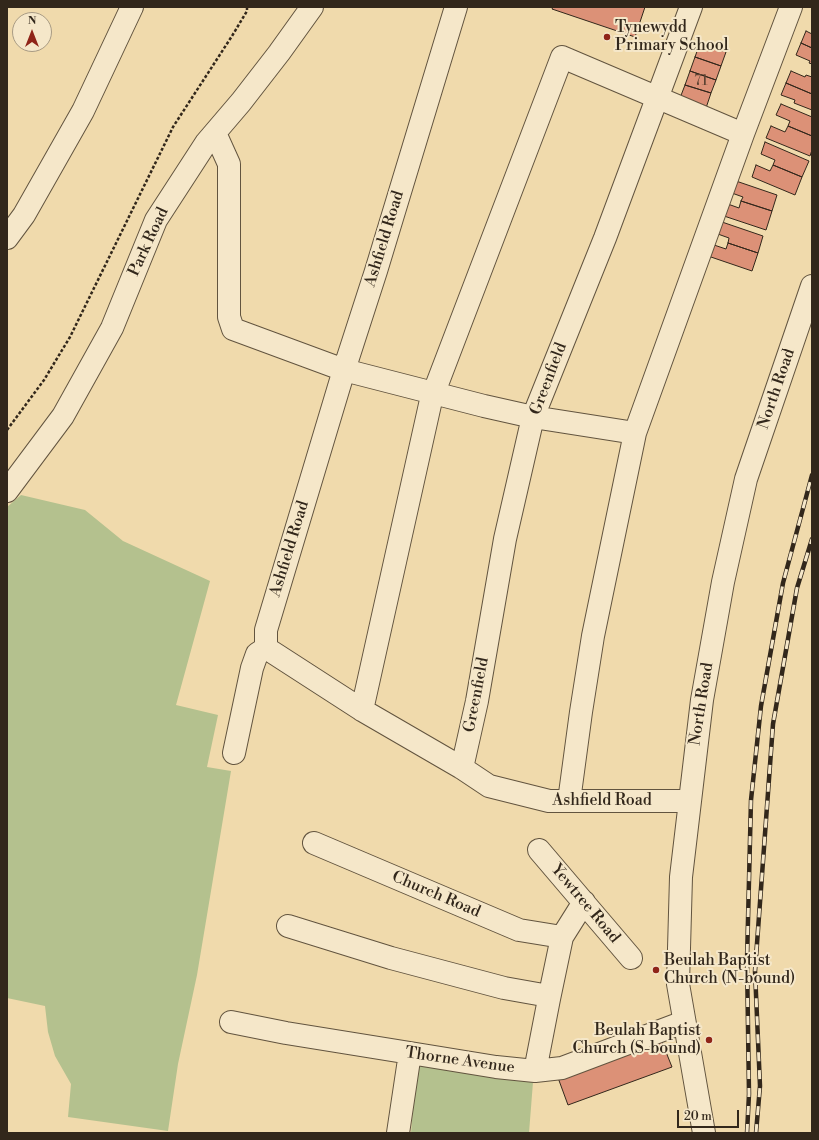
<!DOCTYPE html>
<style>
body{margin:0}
#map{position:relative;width:819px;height:1140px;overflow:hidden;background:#f0daac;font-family:"Libre Bodoni",serif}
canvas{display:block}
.frame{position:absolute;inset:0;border:8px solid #32271b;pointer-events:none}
.north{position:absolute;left:12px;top:12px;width:40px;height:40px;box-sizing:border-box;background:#f5e7c9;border:1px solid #a79a83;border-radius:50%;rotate:0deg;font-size:11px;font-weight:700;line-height:16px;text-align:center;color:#32271b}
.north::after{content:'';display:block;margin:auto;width:14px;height:18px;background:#8f2418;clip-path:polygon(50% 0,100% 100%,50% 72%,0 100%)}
.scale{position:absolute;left:677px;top:1110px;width:62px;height:18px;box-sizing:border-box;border:2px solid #32271b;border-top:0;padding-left:5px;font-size:12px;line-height:14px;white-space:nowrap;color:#32271b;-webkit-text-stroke:3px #f5e7c9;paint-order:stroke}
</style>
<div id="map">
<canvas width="819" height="1140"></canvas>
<div class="frame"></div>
<div class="north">N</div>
<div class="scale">20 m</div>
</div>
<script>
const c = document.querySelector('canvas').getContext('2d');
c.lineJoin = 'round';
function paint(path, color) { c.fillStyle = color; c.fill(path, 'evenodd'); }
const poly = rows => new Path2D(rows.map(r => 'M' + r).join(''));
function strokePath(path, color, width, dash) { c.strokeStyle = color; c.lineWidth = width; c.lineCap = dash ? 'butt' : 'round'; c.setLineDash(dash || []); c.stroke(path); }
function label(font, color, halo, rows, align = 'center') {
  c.font = font + ' "Libre Bodoni",serif'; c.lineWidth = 4; c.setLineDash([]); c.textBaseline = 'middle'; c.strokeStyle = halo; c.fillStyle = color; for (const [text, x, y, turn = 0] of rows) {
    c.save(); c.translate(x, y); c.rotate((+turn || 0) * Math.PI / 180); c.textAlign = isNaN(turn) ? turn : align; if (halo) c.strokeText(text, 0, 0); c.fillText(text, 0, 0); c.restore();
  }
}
const green = poly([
 [21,495,85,510,123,541,210,581,176,705,218,715,207,767,231,771,197,975,178,1064,168,1131,68,1117,71,1084,55,1056,48,1032,45,1006,7,998,7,507],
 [419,1064,533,1082,529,1133,411,1133,415,1083]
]);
const building = poly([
 [553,7,645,7,635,37,552,9,553,7],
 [806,31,812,34,812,48,801,43,806,31],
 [700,43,726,52,721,66,695,57,700,43],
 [801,43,812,48,812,64,809,63,810,61,796,55,801,43],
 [695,57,721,66,716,80,690,71,695,57],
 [690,71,716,80,711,93,685,85,690,71],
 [791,71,805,77,806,75,812,77,812,94,786,83,791,71],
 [786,83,812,94,812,110,794,103,795,100,781,95,786,83],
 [685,85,711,93,706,108,680,98,685,85],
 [781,104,812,117,812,136,788,126,790,121,776,115,781,104],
 [771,126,785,132,788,126,812,136,812,150,810,156,766,138,771,126],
 [765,142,809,161,802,177,773,165,775,160,761,154,765,142],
 [756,165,770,171,773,165,802,177,795,195,752,177,756,165],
 [733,180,777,195,772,211,741,201,743,197,729,192,733,180],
 [741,201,772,211,766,230,721,215,725,203,739,208,741,201],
 [719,221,763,236,758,253,728,243,729,238,715,233,719,221],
 [728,243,758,253,752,271,708,256,711,244,726,249,728,243],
 [660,1037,672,1067,568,1105,557,1075,660,1037]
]);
const path = poly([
 [7,430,44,380,70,337,173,127,232,36,247,11,247,7]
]);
const minor = poly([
 [456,7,376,271,344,370,266,630,266,648,362,710,462,768,489,786,549,801,689,801],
 [215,133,229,164,229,317,233,329,344,370,484,406,533,417,635,433],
 [7,238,24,215,83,111,132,7],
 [7,491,63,416,112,328,156,220,206,143,241,102,279,53,312,7],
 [362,710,431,400,562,57,743,134],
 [234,753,252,668,257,654,266,648],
 [462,768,477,701,505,539,533,417,605,238,691,7],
 [569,801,581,712,593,636,635,433,743,134,791,7],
 [314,843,519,930,562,937],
 [539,850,631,958],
 [288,926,391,958,504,988,549,996],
 [231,1022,286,1033,410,1053,496,1067,535,1071,562,1068,684,1022],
 [535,1071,549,999,562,937,584,902],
 [398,1133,410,1053],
 [704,1133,678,984,681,877,702,700,723,582,746,479,812,286]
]);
const rail = poly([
 [747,1133,749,1094,747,960,751,800,761,706,783,583,812,475],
 [756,1133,760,1086,755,971,773,724,797,588,812,539]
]);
const markers = [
 [607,37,4,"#8f2418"],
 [656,970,4,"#8f2418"],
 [709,1040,4,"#8f2418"]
];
const numberNames = [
 ["71",701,82]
];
const poiNames = [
 ["Tynewydd",615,28],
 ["Primary School",615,46],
 ["Beulah Baptist",664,961],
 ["Church (N-bound)",664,979],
 ["Beulah Baptist",701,1031,"right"],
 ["Church (S-bound)",701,1049,"right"]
];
const streetNames = [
 ["Ashfield Road",385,239,-73],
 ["Park Road",149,242,-65],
 ["Greenfield",549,379,-69],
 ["North Road",777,389,-71],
 ["Ashfield Road",290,549,-73],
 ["Greenfield",477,695,-79],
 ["North Road",702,704,-81],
 ["Ashfield Road",602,801],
 ["Church Road",436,895,23],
 ["Yewtree Road",585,904,50],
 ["Thorne Avenue",460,1061,8]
];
paint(green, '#b4c18e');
paint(building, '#dc9177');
strokePath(building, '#32271b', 1);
strokePath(minor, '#62543f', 24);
strokePath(path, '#32271b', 2.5, [3, 2]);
strokePath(minor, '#f5e7c9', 22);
strokePath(rail, '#32271b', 4.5);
strokePath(rail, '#f5e7c9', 3, [9]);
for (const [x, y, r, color] of markers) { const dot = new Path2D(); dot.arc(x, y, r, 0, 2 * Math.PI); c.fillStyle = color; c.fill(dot); strokePath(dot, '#f5e7c9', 1.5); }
label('14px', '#5c4232', null, numberNames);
label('16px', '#32271b', '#f5e7c9', poiNames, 'left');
label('16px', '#32271b', '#f5e7c9', streetNames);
</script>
